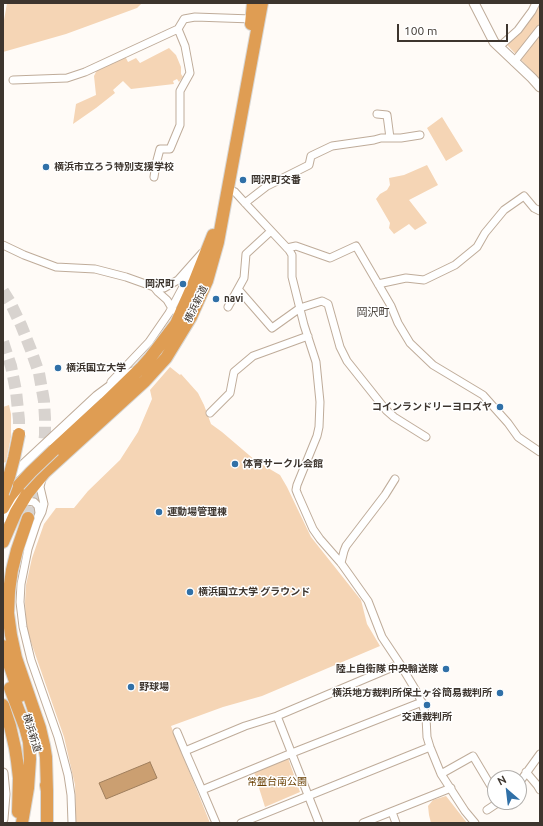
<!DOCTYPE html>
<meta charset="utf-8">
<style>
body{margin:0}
#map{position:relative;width:543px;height:826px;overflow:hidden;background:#fffbf7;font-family:Ubuntu,sans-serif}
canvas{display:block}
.frame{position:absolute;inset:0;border:4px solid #3d352e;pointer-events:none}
.north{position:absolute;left:487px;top:770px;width:40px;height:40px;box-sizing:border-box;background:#fff;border:1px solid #b1aeab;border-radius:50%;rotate:332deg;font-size:11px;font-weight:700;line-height:16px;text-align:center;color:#3d352e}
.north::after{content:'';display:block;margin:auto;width:14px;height:18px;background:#3070a7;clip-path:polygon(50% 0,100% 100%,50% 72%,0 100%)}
.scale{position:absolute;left:397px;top:24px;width:111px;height:18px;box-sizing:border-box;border:2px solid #3d352e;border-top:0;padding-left:5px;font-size:12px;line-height:14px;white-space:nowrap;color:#3d352e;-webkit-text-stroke:3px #fff;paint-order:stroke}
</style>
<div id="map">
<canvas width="543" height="826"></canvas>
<div class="frame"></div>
<div class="north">N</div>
<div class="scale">100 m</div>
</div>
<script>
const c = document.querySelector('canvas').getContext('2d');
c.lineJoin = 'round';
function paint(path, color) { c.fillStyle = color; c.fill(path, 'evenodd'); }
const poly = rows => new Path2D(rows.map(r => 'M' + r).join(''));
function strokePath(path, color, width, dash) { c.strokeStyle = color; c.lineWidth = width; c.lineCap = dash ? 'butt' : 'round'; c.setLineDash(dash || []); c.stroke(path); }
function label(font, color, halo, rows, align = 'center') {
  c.font = font + ' Ubuntu,"Noto Sans JP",sans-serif'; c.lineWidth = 3; c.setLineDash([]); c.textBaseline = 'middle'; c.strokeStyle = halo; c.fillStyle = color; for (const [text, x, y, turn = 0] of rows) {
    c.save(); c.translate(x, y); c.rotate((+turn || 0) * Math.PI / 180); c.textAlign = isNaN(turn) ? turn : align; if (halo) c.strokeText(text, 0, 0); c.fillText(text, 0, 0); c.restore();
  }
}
const green = poly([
 [7,3,142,3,137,8,66,34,3,52,3,26],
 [539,3,540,3,540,85,534,73,507,45,521,32],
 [169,48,176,55,181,67,181,74,183,77,179,82,177,79,173,81,174,84,131,89,123,81,113,90,115,93,96,108,73,124,76,104,96,95,94,76,98,68,125,56,128,62,136,58,140,63],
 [442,117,463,151,446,161,427,128],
 [427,165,438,185,409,200,427,223,415,230,409,224,394,234,389,228,390,223,376,199,380,194,387,190,390,185,389,178,404,175],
 [170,367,180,375,181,374,198,393,204,405,211,424,222,432,256,461,280,475,287,487,311,537,361,600,367,624,380,646,262,696,223,707,171,726,210,823,76,823,75,785,64,737,32,645,26,627,25,602,26,585,32,558,44,524,56,508,74,508,88,491,120,460,138,432,152,399,150,390],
 [9,405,11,414,11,437,6,462,3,463,3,407],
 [288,758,300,792,265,807,254,772],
 [446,796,464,819,467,823,431,823,429,815,428,806,433,800]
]);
const water = poly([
 [150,762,157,778,106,799,99,783,150,762]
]);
const highwayTunnel = poly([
 [3,291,10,302,21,325,31,350,39,373,44,401,45,418,45,435,43,454],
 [3,342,11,366,16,391,19,420,19,434],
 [28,518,38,479]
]);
const street = poly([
 [499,47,518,30,532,11,536,3],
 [514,62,540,29],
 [13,80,67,78,85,72,178,29,184,19,195,17,252,19],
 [377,114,387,115,390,138],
 [154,177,156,164,160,149,170,149,180,125,180,91,190,73,185,46,178,29],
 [228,189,235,192,245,203,289,250,292,255,292,277,304,325,316,362,320,402,319,427,317,436,297,485,296,490,298,495,313,529,320,539,341,563,368,601,382,637,400,664,418,694,423,706,426,717,427,737,430,747,441,774,465,811,475,823],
 [245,203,267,186,309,165,311,156,332,146,374,140,381,138,401,138,420,135],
 [3,245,24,255,56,267,95,269,126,277,154,287,164,288,178,280,202,253],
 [287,248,296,246,330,258,356,246,391,306,398,323,410,343,433,365,483,395,508,423,518,437,540,452],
 [378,284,406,278,424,280,455,265,477,247,485,233,504,210,524,196,534,208,540,211],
 [154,287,158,292,167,300,173,310],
 [238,289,272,328,300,308,322,301,328,304,340,347,347,361,386,410,394,417,426,437],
 [228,307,244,278,246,254,271,231],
 [111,382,149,342,169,313,193,268],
 [210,413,230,393,234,372,253,356,308,336],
 [42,479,40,487,44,504,42,512,37,522,28,549,21,584,20,602,23,627,31,660,58,737,68,775,71,795,72,823],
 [21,504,27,501,34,502,38,506,39,513,38,516],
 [341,563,344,551,346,546,385,495,395,479],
 [277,716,319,823],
 [177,732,185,751],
 [526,772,537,785,540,790],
 [441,774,473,756,495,793],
 [519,783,540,754],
 [202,790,292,753,422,702],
 [487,810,499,802],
 [392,812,396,823],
 [216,823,202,790,185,751,245,726,277,716,400,664],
 [241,823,430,747],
 [363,823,451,788]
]);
const secondary = poly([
 [474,3,494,42,532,78,540,87],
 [8,479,97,396,120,379,133,372],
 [3,518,11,506,28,486],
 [3,773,5,794,3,819]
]);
const highway = poly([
 [251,24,253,3],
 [54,450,105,403,142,367,150,358,176,324,194,283,213,235],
 [3,508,10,496,19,485],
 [28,518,17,550,12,570,9,591,8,613,11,635,16,658,40,728,44,745,46,757,47,791],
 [3,542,16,512,27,494,40,478,45,472,145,381,166,358,191,317,207,281,218,242,262,3],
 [3,646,20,696],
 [10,688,25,727,29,742,30,759,28,788,22,823],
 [3,705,10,726,15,748,17,761,19,778,18,812],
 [46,785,47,791,47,823]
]);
const highwayBridge = poly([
 [19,485,31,472,54,450],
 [3,493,9,477,14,458,19,434]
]);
const markers = [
 [46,167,4,"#3070a7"],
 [243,180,4,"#3070a7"],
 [183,284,4,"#3070a7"],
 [216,299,4,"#3070a7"],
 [58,368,4,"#3070a7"],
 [500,407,4,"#3070a7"],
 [235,464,4,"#3070a7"],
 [159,512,4,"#3070a7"],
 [190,592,4,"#3070a7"],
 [446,669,4,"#3070a7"],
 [131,687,4,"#3070a7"],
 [500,693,4,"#3070a7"],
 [427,705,4,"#3070a7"]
];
const poiNames = [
 ["横浜市立ろう特別支援学校",54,167],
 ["岡沢町交番",251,180],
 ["岡沢町",175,284,"right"],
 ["navi",224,299],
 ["横浜国立大学",66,368],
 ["コインランドリーヨロズヤ",492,407,"right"],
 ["体育サークル会館",243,464],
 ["運動場管理棟",167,512],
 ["横浜国立大学 グラウンド",198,592],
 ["陸上自衛隊 中央輸送隊",438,669,"right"],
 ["野球場",139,687],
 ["横浜地方裁判所保土ヶ谷簡易裁判所",492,693,"right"],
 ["交通裁判所",427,717,"center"]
];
const streetNames = [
 ["横浜新道",196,304,-64],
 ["横浜新道",32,733,73]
];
const parkNames = [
 ["常盤台南公園",277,782]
];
const neighbourhoodNames = [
 ["岡沢町",373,312]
];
paint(green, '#f5d5b5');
paint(water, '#cb9f71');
strokePath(water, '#a07f5d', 1);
strokePath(highwayTunnel, '#d8d3cf', 12, [12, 6]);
strokePath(street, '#bfac9a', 9);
strokePath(secondary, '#bfac9a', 11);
strokePath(highway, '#d8d7d5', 14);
strokePath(street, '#fff', 7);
strokePath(secondary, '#fff', 9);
strokePath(highway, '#df9d53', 12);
strokePath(highwayBridge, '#d8d7d5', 14, []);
strokePath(highwayBridge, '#df9d53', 12);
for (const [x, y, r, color] of markers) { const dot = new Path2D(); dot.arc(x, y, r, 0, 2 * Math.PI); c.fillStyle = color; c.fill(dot); strokePath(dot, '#fff', 1.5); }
label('bold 10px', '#3d352e', '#fff', poiNames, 'left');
label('10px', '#3d352e', '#fff', streetNames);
label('10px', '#683e01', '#fff', parkNames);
label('11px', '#3d352e', '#fff', neighbourhoodNames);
</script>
